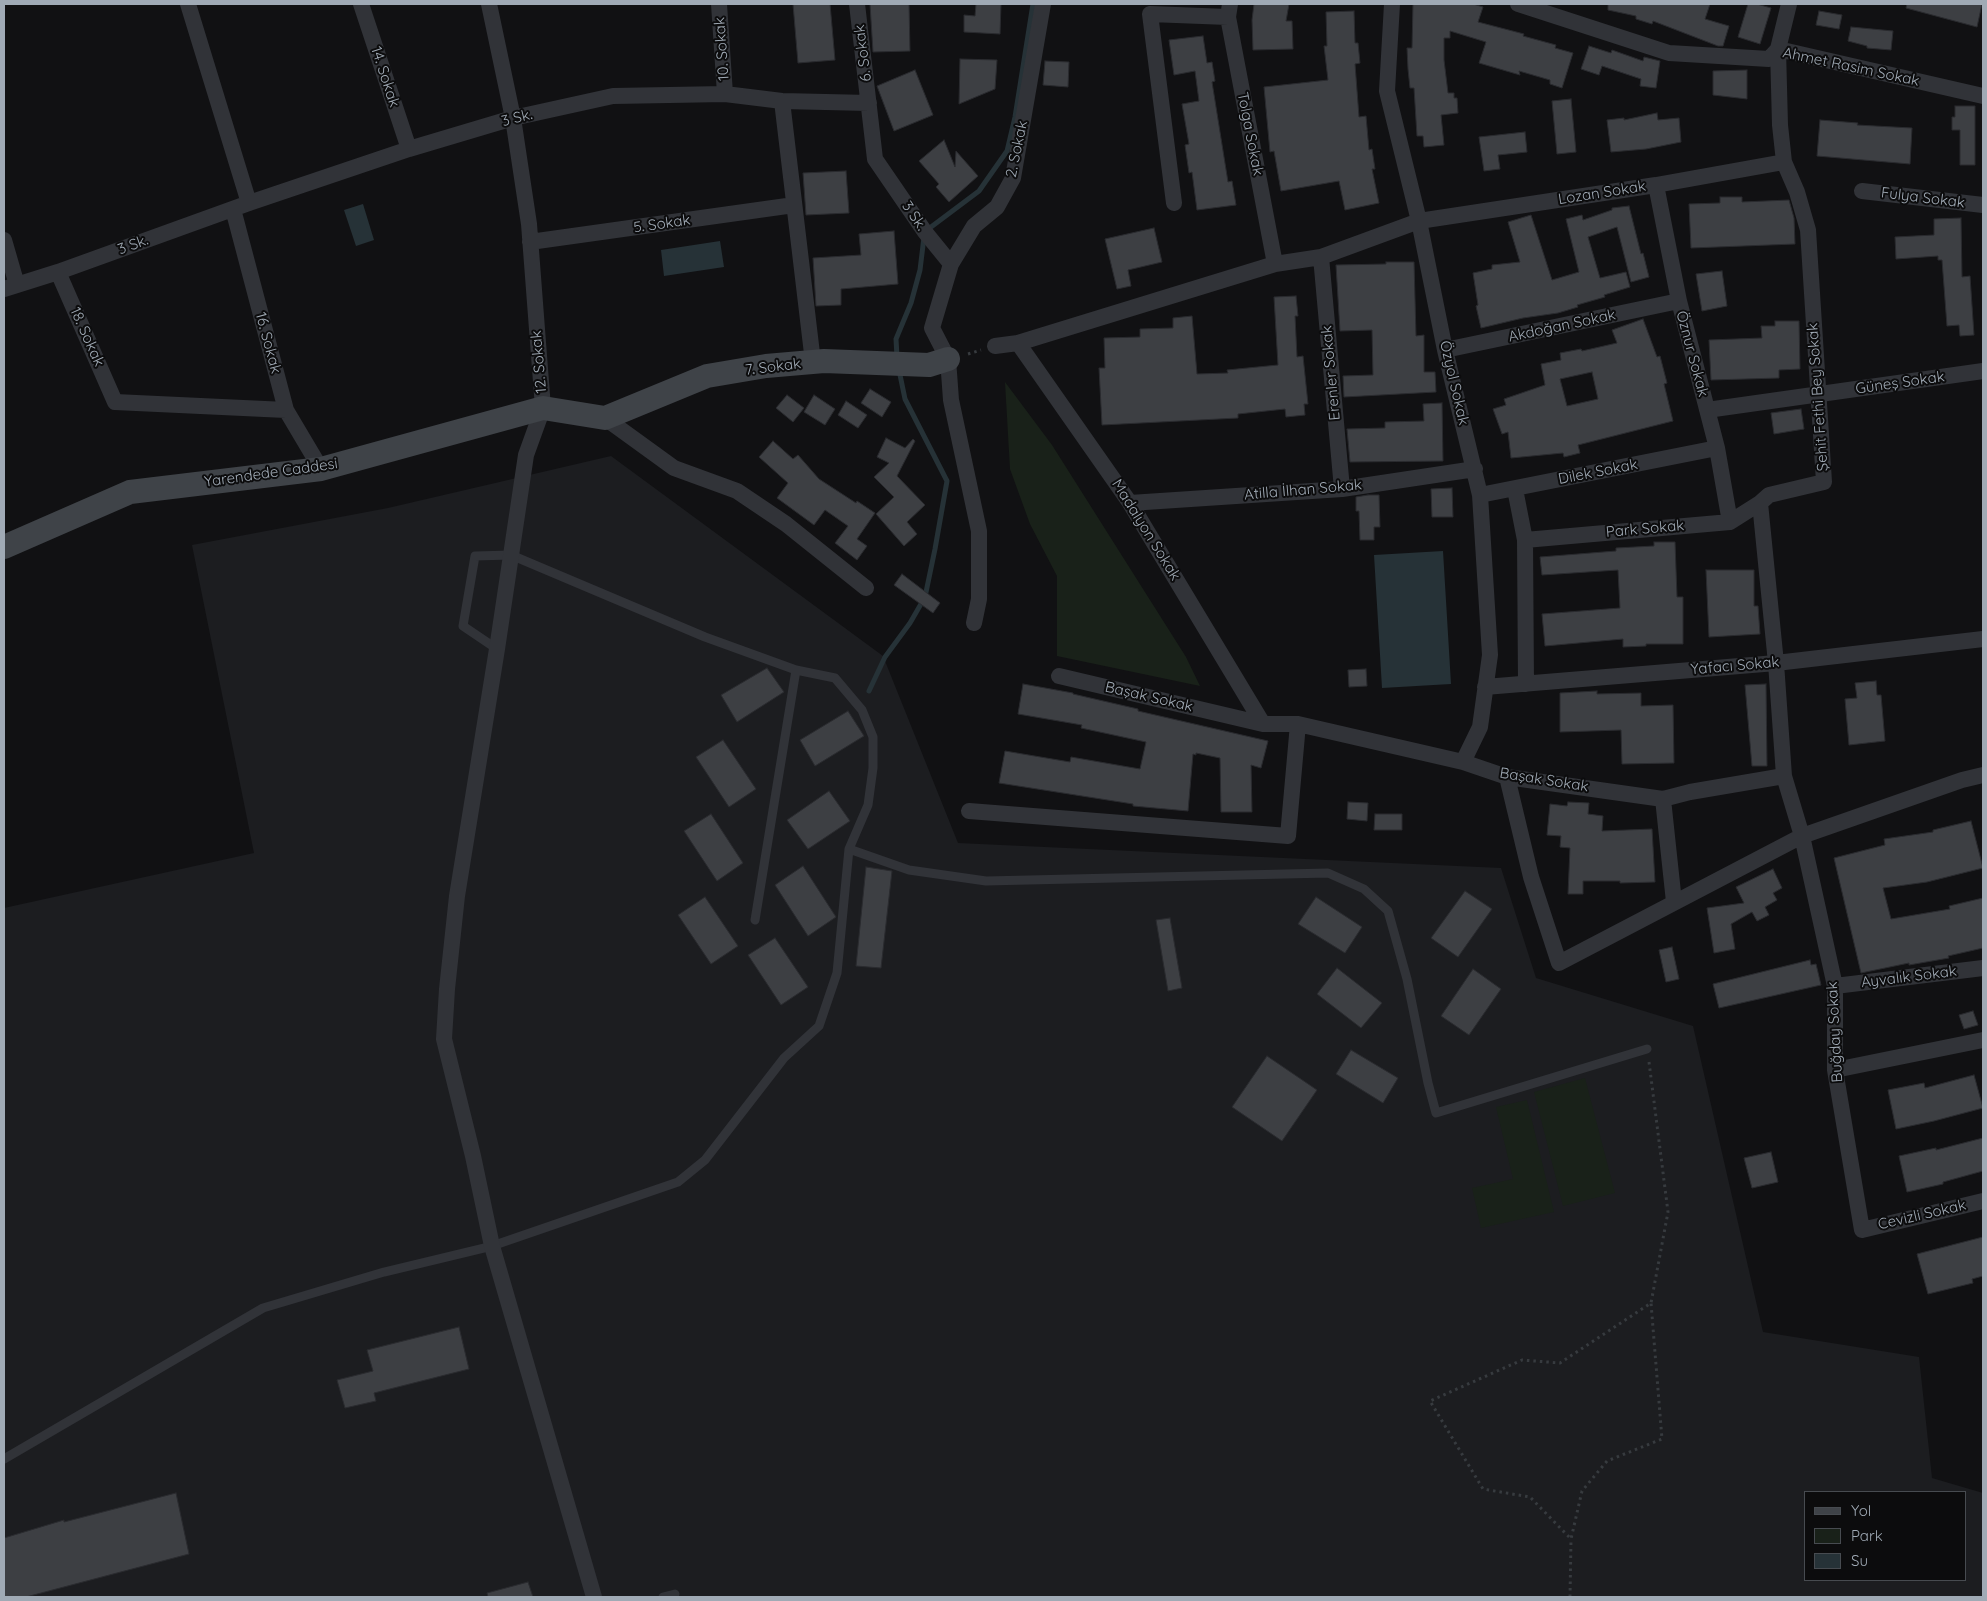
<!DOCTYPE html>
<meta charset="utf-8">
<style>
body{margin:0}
#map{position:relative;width:1987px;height:1601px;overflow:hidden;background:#111113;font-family:Quicksand,sans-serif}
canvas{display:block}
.frame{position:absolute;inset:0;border:5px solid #a0aab5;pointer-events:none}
.legend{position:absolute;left:1804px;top:1491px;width:162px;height:90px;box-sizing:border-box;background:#0c0c0d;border:1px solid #474b50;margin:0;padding:6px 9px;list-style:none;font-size:15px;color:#a0aab5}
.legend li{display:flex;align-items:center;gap:10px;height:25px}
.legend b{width:25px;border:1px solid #474b50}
</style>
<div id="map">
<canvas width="1987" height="1601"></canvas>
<div class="frame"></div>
<ul class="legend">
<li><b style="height:6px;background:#3f4348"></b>Yol</li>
<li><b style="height:14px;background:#192119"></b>Park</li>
<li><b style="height:14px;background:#263237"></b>Su</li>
</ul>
</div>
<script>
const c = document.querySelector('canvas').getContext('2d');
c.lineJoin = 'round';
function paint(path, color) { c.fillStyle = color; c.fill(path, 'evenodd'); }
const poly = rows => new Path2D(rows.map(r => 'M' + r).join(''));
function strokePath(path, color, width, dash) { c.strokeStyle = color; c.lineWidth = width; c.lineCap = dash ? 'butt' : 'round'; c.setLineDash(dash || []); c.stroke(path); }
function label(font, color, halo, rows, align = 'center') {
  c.font = font + ' Quicksand,sans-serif'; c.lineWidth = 4; c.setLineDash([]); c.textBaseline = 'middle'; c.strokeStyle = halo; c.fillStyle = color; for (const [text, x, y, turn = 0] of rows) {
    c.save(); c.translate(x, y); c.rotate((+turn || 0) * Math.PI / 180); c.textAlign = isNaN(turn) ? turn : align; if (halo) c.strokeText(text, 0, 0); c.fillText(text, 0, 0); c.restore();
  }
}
const built = poly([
 [611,456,883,656,958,843,1501,868,1536,978,1693,1026,1763,1332,1919,1357,1932,1478,1983,1493,1983,1597,4,1597,4,908,254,853,192,545,388,508],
 [1806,1492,1966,1492,1966,1580,1806,1580]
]);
const green = poly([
 [1005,382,1052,445,1186,657,1200,686,1057,656,1057,576,1030,524,1010,469],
 [1585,1078,1615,1193,1563,1206,1534,1092],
 [1527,1100,1554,1212,1481,1228,1472,1188,1513,1179,1496,1107]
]);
const water = poly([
 [363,204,374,240,356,246,344,210],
 [720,241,724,267,664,276,661,250],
 [1443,551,1451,684,1382,688,1374,555]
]);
const stream = poly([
 [927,230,979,191,1007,151,1015,117,1033,4],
 [897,357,896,339,911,303,920,270,924,237],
 [869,691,885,657,910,623,925,597,935,549,947,481,905,399,899,370]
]);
const building = poly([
 [793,4,830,4,835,60,798,63,793,4],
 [870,4,909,4,910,51,873,52,870,4],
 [976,4,1001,4,1000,34,964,32,964,15,975,16,976,4],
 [1254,4,1289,4,1286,21,1292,21,1293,49,1253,50,1252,20,1254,4],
 [1413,4,1473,4,1483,7,1478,22,1524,34,1523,36,1556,45,1555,48,1573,53,1562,88,1550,84,1550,80,1519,71,1520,75,1479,63,1486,42,1450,31,1450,38,1444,38,1444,60,1448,93,1454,93,1454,98,1457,98,1458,113,1441,115,1444,145,1424,147,1423,136,1417,136,1414,88,1410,88,1408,69,1407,48,1412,48,1413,4],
 [1608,4,1710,4,1705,19,1729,26,1723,46,1718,46,1653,21,1652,24,1636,19,1636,16,1608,10,1608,4],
 [1748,4,1757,4,1771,8,1760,44,1738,37,1748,4],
 [1907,4,1982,4,1977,27,1906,8,1907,4],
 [1354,11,1355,43,1358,43,1360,63,1355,64,1359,117,1366,116,1369,150,1372,149,1375,169,1372,169,1379,203,1345,210,1339,181,1281,191,1274,151,1270,152,1264,87,1328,80,1324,46,1327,46,1326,12,1354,11],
 [1819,11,1842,15,1839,29,1816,25,1819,11],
 [1851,27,1893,31,1891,50,1867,48,1867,46,1848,41,1851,27],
 [1203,36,1207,63,1212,62,1215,81,1212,82,1228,182,1232,181,1236,205,1197,210,1192,172,1189,173,1185,145,1189,144,1182,104,1199,101,1195,71,1174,75,1169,40,1203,36],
 [1589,46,1611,53,1612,50,1643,61,1644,57,1660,61,1656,88,1640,86,1641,79,1602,66,1599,75,1581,69,1589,46],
 [960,59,997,60,995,89,959,104,960,59],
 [1045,61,1069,62,1068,87,1043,85,1045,61],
 [915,70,933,115,894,131,877,86,915,70],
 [1747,70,1747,99,1713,95,1713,71,1747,70],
 [1571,99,1576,152,1557,154,1552,101,1571,99],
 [1955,106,1975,106,1975,165,1960,165,1960,130,1952,130,1952,117,1955,117,1955,106],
 [1657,113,1658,120,1679,118,1681,142,1646,149,1611,152,1607,120,1624,118,1624,120,1657,113],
 [1820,120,1858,123,1857,125,1912,128,1910,164,1817,156,1820,120],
 [1525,132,1527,152,1498,155,1500,169,1484,171,1479,137,1525,132],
 [944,140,955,167,956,151,978,176,949,202,936,187,939,184,919,161,944,140],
 [846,171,849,213,806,215,803,173,846,171],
 [1720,197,1742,197,1742,202,1789,200,1794,218,1795,244,1691,248,1689,204,1720,203,1720,197],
 [1629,206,1641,254,1643,253,1649,277,1631,282,1617,227,1588,237,1600,278,1626,272,1630,287,1604,295,1605,297,1577,305,1578,307,1558,313,1523,318,1481,328,1476,306,1478,305,1473,273,1492,269,1492,265,1520,262,1508,222,1531,215,1552,280,1579,272,1566,219,1582,215,1583,220,1612,210,1612,208,1629,206],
 [1961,218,1962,277,1970,276,1974,335,1960,336,1959,325,1947,326,1942,260,1938,260,1938,256,1896,259,1895,237,1934,235,1934,219,1961,218],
 [1154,228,1162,262,1128,270,1131,286,1117,289,1105,239,1154,228],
 [894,231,898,284,841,289,841,305,816,306,813,258,861,255,859,234,894,231],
 [1386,262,1414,262,1416,336,1424,335,1424,372,1435,372,1436,392,1344,397,1343,376,1373,375,1372,330,1340,331,1336,265,1386,264,1386,262],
 [1722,271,1727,306,1702,311,1696,274,1722,271],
 [1296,296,1298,316,1295,316,1297,357,1303,356,1308,404,1304,404,1305,415,1286,417,1285,409,1238,414,1238,418,1102,425,1099,368,1105,368,1104,338,1140,337,1140,329,1173,328,1173,318,1192,316,1197,374,1228,373,1227,370,1278,365,1274,297,1296,296],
 [1643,319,1657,357,1660,356,1667,383,1664,384,1673,421,1578,445,1580,453,1564,457,1563,453,1511,458,1508,432,1502,434,1493,409,1506,405,1504,399,1545,385,1541,364,1561,360,1560,353,1581,349,1582,351,1617,343,1612,330,1643,319],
 [1592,372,1598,399,1567,406,1560,379,1592,372],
 [1775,321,1799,321,1800,369,1779,370,1779,378,1711,380,1709,340,1762,338,1761,326,1775,326,1775,321],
 [870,389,891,402,882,417,861,403,870,389],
 [787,395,804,408,793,422,776,408,787,395],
 [814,395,835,409,825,425,804,412,814,395],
 [846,401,867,415,858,428,838,415,846,401],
 [1442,403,1443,461,1350,462,1347,429,1385,428,1385,422,1424,421,1423,404,1442,403],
 [1801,409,1804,429,1774,434,1771,413,1801,409],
 [886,438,905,448,913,439,915,441,897,476,925,505,907,522,917,534,904,546,876,514,894,497,874,477,889,463,877,457,886,438],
 [773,441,793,459,798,455,819,479,856,503,857,501,875,513,857,539,867,546,857,560,835,543,848,526,825,510,814,525,777,498,788,483,759,457,773,441],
 [1452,488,1453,517,1432,517,1431,489,1452,488],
 [1368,495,1379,495,1380,527,1374,527,1374,540,1360,540,1359,511,1356,511,1356,497,1368,495],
 [1654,542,1675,542,1677,597,1683,597,1683,644,1646,644,1646,646,1623,647,1623,639,1545,646,1542,614,1620,608,1618,570,1542,575,1540,557,1616,551,1616,548,1654,546,1654,542],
 [1706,570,1754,570,1754,606,1758,606,1760,634,1709,637,1706,570],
 [902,574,940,603,933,613,894,585,902,574],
 [767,668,784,692,737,722,721,695,767,668],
 [1366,669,1367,686,1349,687,1348,670,1366,669],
 [1876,681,1877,695,1881,695,1885,741,1849,745,1845,699,1857,698,1855,683,1876,681],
 [1023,684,1073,693,1073,694,1138,709,1138,711,1268,741,1261,768,1251,765,1252,812,1221,812,1220,758,1196,753,1196,755,1193,754,1188,811,1133,806,1133,804,999,783,1005,751,1070,762,1071,757,1140,769,1146,742,1081,728,1082,725,1018,714,1023,684],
 [1766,684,1767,766,1752,766,1745,685,1766,684],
 [1597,691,1597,694,1641,693,1641,706,1673,705,1674,763,1622,764,1621,730,1560,732,1560,693,1597,691],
 [848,711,864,736,815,766,800,740,848,711],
 [723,740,756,789,729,807,696,757,723,740],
 [829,791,850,821,808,849,787,820,829,791],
 [1348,802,1368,803,1367,821,1347,819,1348,802],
 [1568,802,1589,803,1588,814,1603,816,1602,831,1652,829,1655,882,1620,883,1620,881,1583,881,1583,894,1568,894,1570,848,1560,847,1561,836,1547,835,1550,804,1567,806,1568,802],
 [711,814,743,863,717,881,684,831,711,814],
 [1375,814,1402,814,1402,830,1374,830,1375,814],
 [1971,821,1983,868,1927,882,1883,888,1891,919,1950,909,1949,906,1983,898,1983,948,1948,956,1949,958,1909,965,1909,963,1861,973,1834,858,1885,845,1884,839,1933,832,1933,830,1971,821],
 [803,866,836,917,808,936,775,885,803,866],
 [866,867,892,871,881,968,856,966,866,867],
 [1773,869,1782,888,1773,893,1777,900,1765,907,1769,915,1757,921,1752,912,1731,924,1735,949,1714,953,1707,908,1744,903,1736,887,1773,869],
 [1465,891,1492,909,1458,957,1431,938,1465,891],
 [705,897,738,946,711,964,678,915,705,897],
 [1316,897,1362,927,1345,953,1298,924,1316,897],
 [1170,918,1182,988,1168,991,1156,920,1170,918],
 [775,938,808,987,781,1005,748,955,775,938],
 [1672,947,1679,979,1666,982,1659,950,1672,947],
 [1810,960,1811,965,1816,964,1821,985,1719,1008,1713,984,1810,960],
 [1337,968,1382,1003,1361,1028,1317,994,1337,968],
 [1473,969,1501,989,1469,1035,1441,1016,1473,969],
 [1973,1011,1978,1025,1964,1029,1959,1015,1973,1011],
 [1351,1050,1398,1078,1383,1103,1336,1074,1351,1050],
 [1267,1056,1317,1090,1282,1141,1232,1107,1267,1056],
 [1974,1075,1983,1108,1934,1121,1896,1129,1888,1090,1924,1083,1925,1088,1974,1075],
 [1983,1138,1983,1171,1943,1182,1943,1184,1907,1192,1899,1156,1936,1148,1936,1150,1983,1138],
 [1771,1152,1778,1182,1752,1188,1744,1158,1771,1152],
 [1983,1237,1983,1276,1972,1279,1973,1283,1928,1294,1917,1254,1983,1237],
 [459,1327,469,1369,374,1393,376,1401,345,1408,337,1380,373,1371,367,1350,459,1327],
 [176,1493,189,1554,26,1597,4,1597,4,1538,64,1520,64,1522,176,1493],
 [528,1582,533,1597,488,1597,487,1593,528,1582]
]);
const path = poly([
 [968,354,981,350],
 [1649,1062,1668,1212,1651,1303,1560,1363,1522,1360,1430,1401,1483,1489,1530,1497,1571,1539,1582,1491,1607,1461,1662,1439,1651,1303],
 [1570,1597,1571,1539]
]);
const lane = poly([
 [497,649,463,626,475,556,511,555,705,637,796,670,835,678,862,710,873,737,873,768,868,805,849,849,909,870,986,881,1328,873,1364,889,1388,911,1407,979,1428,1083,1436,1113,1647,1049],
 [755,920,796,670],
 [4,1459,263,1308,384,1272,492,1246,678,1182,705,1160,784,1058,819,1026,837,973,849,849],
 [663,1597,675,1594]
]);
const street = poly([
 [188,4,249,203],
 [361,4,409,149],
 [489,4,513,118,529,224,543,408,526,455,497,649,457,896,447,989,444,1039,473,1156,492,1246,594,1597],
 [719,4,725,94],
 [857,4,875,159,925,232,951,264],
 [1230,4,1228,17,1275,264],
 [1392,4,1387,91,1419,221,1445,350,1480,495,1490,655,1480,727,1463,762],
 [1518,4,1669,53,1769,59,1778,49,1983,96],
 [1789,4,1778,49,1780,125,1784,162,1797,192,1808,230,1824,482,1769,495,1760,503,1776,663,1784,776,1802,836,1835,986,1835,1070,1862,1230,1983,1201],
 [782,101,813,362],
 [1656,185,1679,301,1717,448,1730,522],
 [1862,191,1983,205],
 [1174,203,1150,14,1228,17],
 [233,209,286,410,321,469],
 [4,240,17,285],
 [530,242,794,205],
 [1321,257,1342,489],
 [58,272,115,402,286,410],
 [4,289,58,272,249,203,409,149,513,118,613,96,725,94,782,101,869,103],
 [1018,343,1130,503,1263,724],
 [995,346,1018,343,1275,264,1321,257,1419,221,1656,185,1784,162],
 [1445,350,1679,301],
 [1707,410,1983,371],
 [605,418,674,468,737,491,786,524,866,588],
 [1515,489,1525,540,1526,684],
 [1480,495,1717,448],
 [1130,503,1342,489,1475,469],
 [1525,540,1730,522,1760,503],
 [974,623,979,599,979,531,951,400,948,359,932,328,951,264,974,226,997,207,1013,178,1043,4],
 [1059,676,1263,724,1298,724,1463,762,1507,777,1663,799,1690,792,1784,776],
 [1485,687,1776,663,1983,639],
 [1507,777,1531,877,1559,963,1802,836,1962,780,1983,775],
 [1663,799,1674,902],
 [969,811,1288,836,1298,724],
 [1835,986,1983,968],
 [1835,1070,1983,1040]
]);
const secondary = poly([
 [4,547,130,492,321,469,543,408,605,418,707,376,766,366,824,361,929,365,948,359]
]);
const streetNames = [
 ["10. Sokak",722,49,-94],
 ["6. Sokak",863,53,-97],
 ["Ahmet Rasim Sokak",1851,67,12],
 ["14. Sokak",385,77,72],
 ["3 Sk.",517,118,-14],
 ["Tolga Sokak",1250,134,79],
 ["2. Sokak",1017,149,-78],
 ["Lozan Sokak",1602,193,-9],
 ["Fulya Sokak",1923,198,7],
 ["3 Sk.",914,216,56],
 ["5. Sokak",662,224,-8],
 ["3 Sk.",133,245,-20],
 ["Akdoğan Sokak",1562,326,-12],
 ["18. Sokak",87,337,66],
 ["16. Sokak",268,343,75],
 ["Öznur Sokak",1692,354,75],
 ["12. Sokak",539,362,-95],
 ["7. Sokak",773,367,-7],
 ["Erenler Sokak",1331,373,-95],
 ["Özyol Sokak",1454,383,77],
 ["Güneş Sokak",1900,383,-8],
 ["Şehit Fethi Bey Sokak",1818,397,-94],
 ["Dilek Sokak",1598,472,-11],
 ["Yarendede Caddesi",271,473,-8],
 ["Atilla İlhan Sokak",1303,490,-5],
 ["Park Sokak",1645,529,-5],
 ["Madalyon Sokak",1146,530,58],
 ["Yafacı Sokak",1735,666,-5],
 ["Başak Sokak",1149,697,13],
 ["Başak Sokak",1544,780,9],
 ["Ayvalık Sokak",1909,977,-7],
 ["Buğday Sokak",1835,1032,-93],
 ["Cevizli Sokak",1922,1215,-13]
];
paint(built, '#1c1d20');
paint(green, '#192119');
paint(water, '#263237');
strokePath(stream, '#263237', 5);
paint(building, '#3d3f43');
strokePath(building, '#2a2b2f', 1);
strokePath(path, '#373b3f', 3, [2.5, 4]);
strokePath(lane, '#313338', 9);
strokePath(street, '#313338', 16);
strokePath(secondary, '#3f4348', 24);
label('15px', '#a0aab5', '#0c0c0d', streetNames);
</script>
